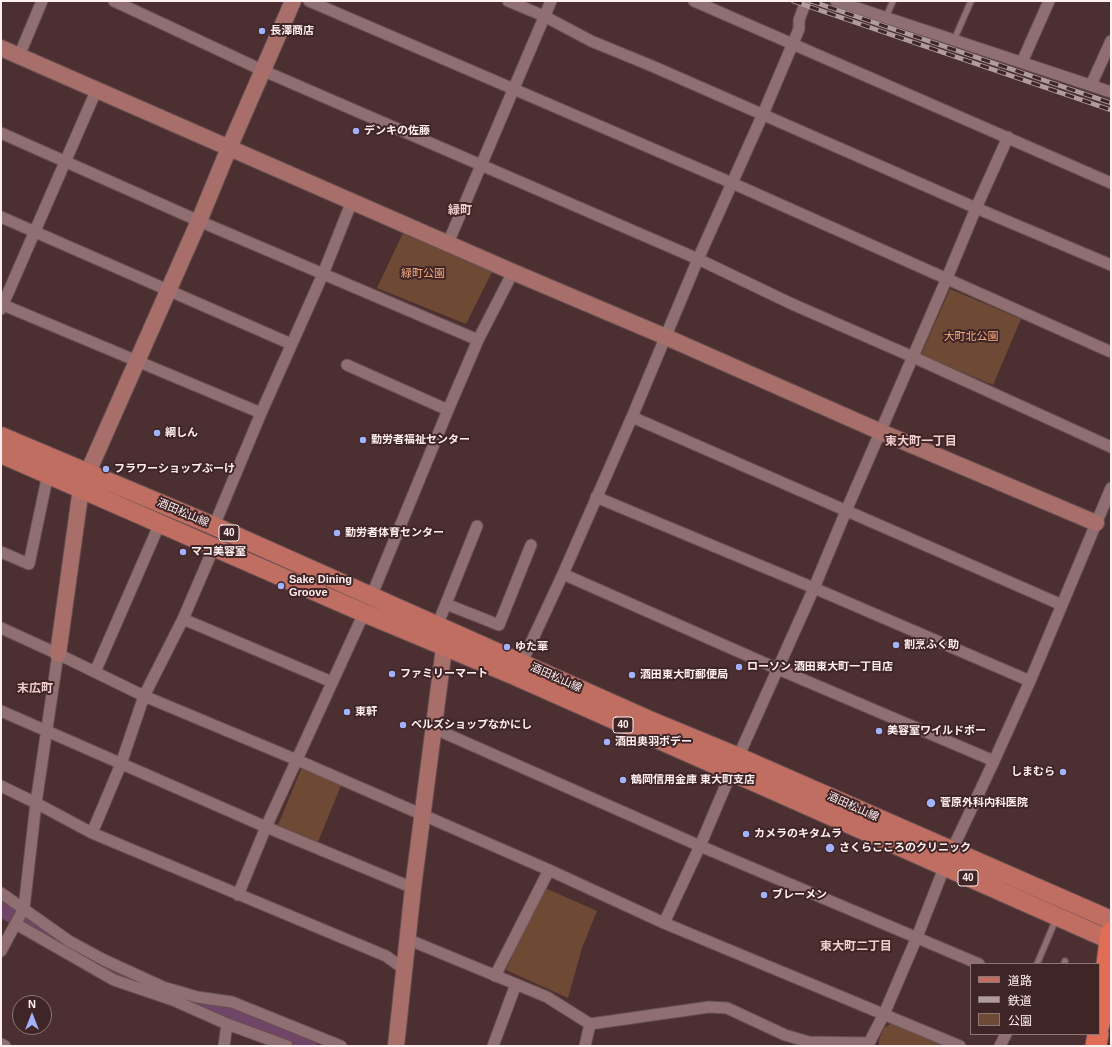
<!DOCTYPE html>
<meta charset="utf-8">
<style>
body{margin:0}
#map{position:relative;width:1112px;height:1047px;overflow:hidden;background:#4b2f31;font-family:Helvetica,"Noto Sans JP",sans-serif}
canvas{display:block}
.frame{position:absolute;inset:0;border:2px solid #ffeff0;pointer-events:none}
.legend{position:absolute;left:970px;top:963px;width:130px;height:72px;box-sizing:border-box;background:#402527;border:1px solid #8c7677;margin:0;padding:5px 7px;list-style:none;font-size:12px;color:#ffeff0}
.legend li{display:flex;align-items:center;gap:8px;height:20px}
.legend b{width:20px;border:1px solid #8c7677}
.north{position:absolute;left:12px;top:995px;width:40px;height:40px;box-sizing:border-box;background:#402527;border:1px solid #8c7677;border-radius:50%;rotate:0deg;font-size:11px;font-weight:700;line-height:16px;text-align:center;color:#ffeff0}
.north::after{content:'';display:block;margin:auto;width:14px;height:18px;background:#a3b2fd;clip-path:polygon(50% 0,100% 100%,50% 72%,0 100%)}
</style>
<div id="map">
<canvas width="1112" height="1047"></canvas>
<div class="frame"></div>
<ul class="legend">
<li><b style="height:5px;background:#c06e61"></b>道路</li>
<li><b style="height:5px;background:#b09b9d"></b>鉄道</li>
<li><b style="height:11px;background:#6e4a34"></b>公園</li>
</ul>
<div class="north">N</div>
</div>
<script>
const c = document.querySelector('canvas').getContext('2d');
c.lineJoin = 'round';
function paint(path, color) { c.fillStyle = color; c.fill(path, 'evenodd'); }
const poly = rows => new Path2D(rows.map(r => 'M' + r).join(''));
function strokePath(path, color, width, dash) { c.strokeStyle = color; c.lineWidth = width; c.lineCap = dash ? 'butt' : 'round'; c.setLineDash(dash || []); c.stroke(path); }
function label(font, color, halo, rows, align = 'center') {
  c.font = font + ' Helvetica,"Noto Sans JP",sans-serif'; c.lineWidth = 4; c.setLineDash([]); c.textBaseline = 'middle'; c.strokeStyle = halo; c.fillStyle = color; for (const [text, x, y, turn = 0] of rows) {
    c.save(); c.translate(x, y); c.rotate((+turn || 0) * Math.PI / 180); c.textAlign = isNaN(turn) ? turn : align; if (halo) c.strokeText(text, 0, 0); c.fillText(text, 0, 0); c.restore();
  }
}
const green = poly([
 [403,233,492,272,466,324,377,288],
 [950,289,1021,319,993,385,921,355],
 [302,767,342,783,318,842,278,825],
 [543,887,597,911,582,948,568,998,506,970],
 [892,1023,946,1046,879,1046,879,1040,884,1028]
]);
const river = poly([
 [1,907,63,943,126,976,150,985],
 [176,994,237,1017,308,1046]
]);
const lane = poly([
 [886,17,893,1],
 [954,40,971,1],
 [1037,964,1056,919],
 [1064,964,1065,961]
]);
const street = poly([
 [114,1,264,71,698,259,792,304,913,357,1111,447],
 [309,1,732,183,1111,352],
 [508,1,544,16,591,41,652,66,976,208,1111,265],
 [694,1,1111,183],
 [836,1,1111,92],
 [19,56,42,1],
 [1022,62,1049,1],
 [1091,85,1111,41],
 [1,133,199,221,478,340],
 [1,217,291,344],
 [448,243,551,1],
 [1,304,261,413],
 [1,309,96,91],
 [347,365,448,410],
 [632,417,1062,605],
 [596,497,814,588,1030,681],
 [214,526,261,413,323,274,352,201],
 [1,552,29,564,48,474],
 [563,574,778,669,994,761],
 [371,597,448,410,478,340,513,272],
 [446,604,499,625,531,545],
 [183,619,332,682],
 [437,626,477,526],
 [1,628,58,654,144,696,297,760,549,870,664,923,960,1046],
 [522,662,563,574,632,417,698,259,763,114,799,29,799,20,806,1],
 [95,672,160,523],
 [1,711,266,827,413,888],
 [433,728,700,846,979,964],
 [1,786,36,803,92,833,386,956,404,969],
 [92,833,121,764,144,696,183,619,214,547],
 [952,850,994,761,1030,681,1111,488],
 [1,893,69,941,104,960,163,987,197,997,232,1002,341,1046],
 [238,895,266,827,364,613],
 [664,923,700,846,731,773,814,588,846,511,947,278,976,208,1008,137],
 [16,924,114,980,173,1000,227,1024,287,1046],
 [407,939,547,997,590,1024,709,1007,727,1008,785,1035,809,1042,869,1043],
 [1,951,24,908,36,803,58,654],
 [495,976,549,870],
 [1,1044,5,1046],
 [224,1046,227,1024],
 [493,1046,516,984],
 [585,1046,590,1024],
 [869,1046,869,1043,884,1014,917,937,944,868],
 [1000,1046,1006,1034]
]);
const secondary = poly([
 [1,48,513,272,666,337,881,432,1096,523],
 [58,654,81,488,199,221,229,148,293,1],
 [396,1046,413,888,444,648,440,635]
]);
const primary = poly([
 [1,436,214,526,647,719,739,757,1111,920],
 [1,454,364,613,515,676,1110,940]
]);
const highway = poly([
 [1099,1025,1111,933],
 [1096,1046,1098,1034]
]);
const rail = poly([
 [793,1,1111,110],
 [811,1,1111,103]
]);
const markers = [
 [262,31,4,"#a3b2fd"],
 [356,131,4,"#a3b2fd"],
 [157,433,4,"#a3b2fd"],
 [363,440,4,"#a3b2fd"],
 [106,469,4,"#a3b2fd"],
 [337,533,4,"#a3b2fd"],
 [183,552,4,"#a3b2fd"],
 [281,586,4,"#a3b2fd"],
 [896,645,4,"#a3b2fd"],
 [507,647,4,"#a3b2fd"],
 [739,667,4,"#a3b2fd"],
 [392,674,4,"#a3b2fd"],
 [632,675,4,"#a3b2fd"],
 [347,712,4,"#a3b2fd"],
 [403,725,4,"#a3b2fd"],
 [879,731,4,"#a3b2fd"],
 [607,742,4,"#a3b2fd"],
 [1063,772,4,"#a3b2fd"],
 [623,780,4,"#a3b2fd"],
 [931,803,5,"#a3b2fd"],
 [746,834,4,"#a3b2fd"],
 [830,848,5,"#a3b2fd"],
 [764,895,4,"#a3b2fd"]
];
const shields = [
 [229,533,20],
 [623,725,20],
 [968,878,20]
];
const shieldNames = [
 ["40",229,533],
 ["40",623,725],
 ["40",968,878]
];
const poiNames = [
 ["長澤商店",270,31],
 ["デンキの佐藤",364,131],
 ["綱しん",165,433],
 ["勤労者福祉センター",371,440],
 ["フラワーショップぶーけ",114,469],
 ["勤労者体育センター",345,533],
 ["マコ美容室",191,552],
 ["Sake Dining",289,580],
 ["Groove",289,593],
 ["割烹ふく助",904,645],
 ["ゆた華",515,647],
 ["ローソン 酒田東大町一丁目店",747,667],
 ["ファミリーマート",400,674],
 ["酒田東大町郵便局",640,675],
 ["東軒",355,712],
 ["ベルズショップなかにし",411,725],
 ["美容室ワイルドボー",887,731],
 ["酒田奥羽ボデー",615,742],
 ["しまむら",1055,772,"right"],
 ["鶴岡信用金庫 東大町支店",631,780],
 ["菅原外科内科医院",940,803],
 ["カメラのキタムラ",754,834],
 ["さくらこころのクリニック",839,848],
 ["ブレーメン",772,895]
];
const parkNames = [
 ["緑町公園",423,274],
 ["大町北公園",971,337]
];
const streetNames = [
 ["酒田松山線",183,513,23],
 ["酒田松山線",556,678,24],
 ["酒田松山線",853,807,24]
];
const neighbourhoodNames = [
 ["緑町",460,211],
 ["東大町一丁目",921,442],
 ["末広町",35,689],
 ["東大町二丁目",856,947]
];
paint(green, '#6e4a34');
strokePath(river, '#704567', 19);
strokePath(lane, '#664e51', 8);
strokePath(street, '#664e51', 13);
strokePath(secondary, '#664e51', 18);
strokePath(primary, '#664e51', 20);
strokePath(highway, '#664e51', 23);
strokePath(lane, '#906f72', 5.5);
strokePath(street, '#906f72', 11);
strokePath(secondary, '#a86f6a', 16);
strokePath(primary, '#c06e61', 18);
strokePath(highway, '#e06e56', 21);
strokePath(rail, '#b09b9d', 4.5);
strokePath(rail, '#402527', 3, [9]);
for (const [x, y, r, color] of markers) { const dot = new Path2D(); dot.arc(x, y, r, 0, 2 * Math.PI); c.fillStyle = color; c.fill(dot); strokePath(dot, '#402527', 1.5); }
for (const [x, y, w] of shields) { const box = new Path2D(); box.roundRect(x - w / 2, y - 8, w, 16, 3); c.fillStyle = '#402527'; c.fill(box); strokePath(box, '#ffeff0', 1); }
label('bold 10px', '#ffeff0', null, shieldNames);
label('bold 11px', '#ffeff0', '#402527', poiNames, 'left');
label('11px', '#f5ac7d', '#402527', parkNames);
label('11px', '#ffeff0', '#402527', streetNames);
label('bold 12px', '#f1ccce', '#402527', neighbourhoodNames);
</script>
